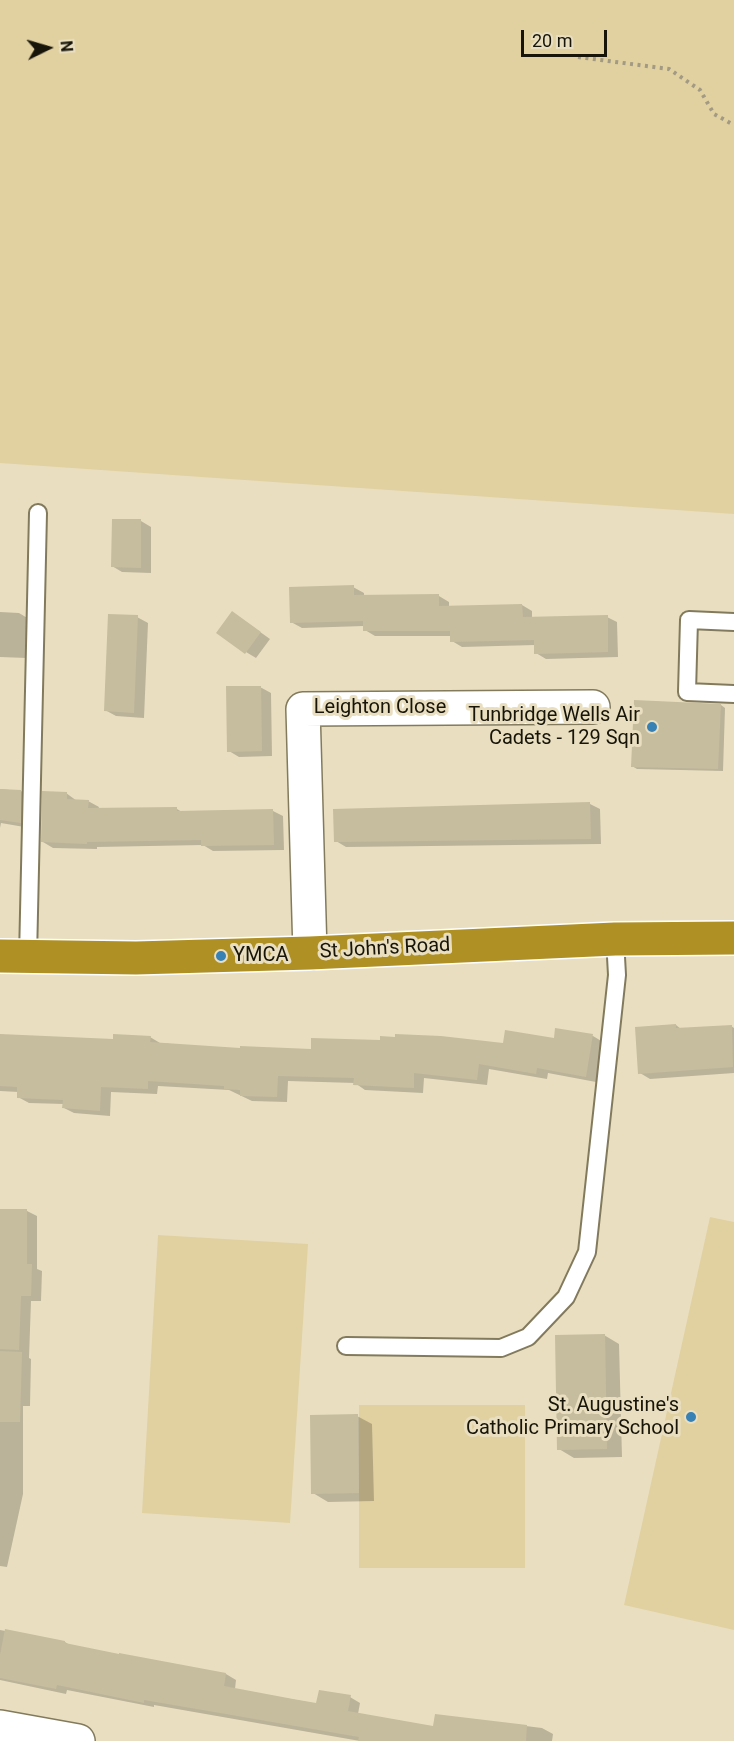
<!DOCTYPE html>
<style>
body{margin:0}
#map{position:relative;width:734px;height:1741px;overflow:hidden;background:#e9dfc0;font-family:Roboto,sans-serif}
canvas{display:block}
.north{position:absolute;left:18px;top:18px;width:60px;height:60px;-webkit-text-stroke:4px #e9dfc0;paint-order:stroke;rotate:85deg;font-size:16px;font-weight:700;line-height:24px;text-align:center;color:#171409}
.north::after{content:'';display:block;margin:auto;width:21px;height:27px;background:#171409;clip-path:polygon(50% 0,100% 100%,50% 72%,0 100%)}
.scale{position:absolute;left:521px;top:30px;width:86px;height:27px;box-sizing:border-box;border:3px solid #171409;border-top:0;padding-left:8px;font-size:18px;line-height:21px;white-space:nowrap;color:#171409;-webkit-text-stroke:4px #e9dfc0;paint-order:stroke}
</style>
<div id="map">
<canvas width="734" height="1741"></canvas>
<div class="north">N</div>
<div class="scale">20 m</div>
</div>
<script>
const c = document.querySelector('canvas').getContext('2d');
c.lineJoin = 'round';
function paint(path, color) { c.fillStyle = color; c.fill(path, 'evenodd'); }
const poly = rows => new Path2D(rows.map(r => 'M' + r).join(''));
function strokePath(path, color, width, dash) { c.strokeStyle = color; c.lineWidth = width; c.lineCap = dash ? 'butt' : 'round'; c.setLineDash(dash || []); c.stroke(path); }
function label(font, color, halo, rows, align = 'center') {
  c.font = font + ' Roboto,sans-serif'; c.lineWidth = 6; c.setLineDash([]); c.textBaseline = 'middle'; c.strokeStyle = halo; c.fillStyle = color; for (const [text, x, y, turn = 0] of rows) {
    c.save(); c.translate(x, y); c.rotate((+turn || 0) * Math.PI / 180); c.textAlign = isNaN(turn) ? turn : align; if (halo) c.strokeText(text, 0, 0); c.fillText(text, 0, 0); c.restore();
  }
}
const green = poly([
 [0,0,734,0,734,514,0,463],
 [710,1217,734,1222,734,1630,624,1605],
 [158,1235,308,1244,290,1523,142,1513],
 [359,1405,525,1405,525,1568,359,1568]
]);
const shadow = poly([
 [141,521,151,527,151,573,122,572,112,566],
 [353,587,364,593,364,596,439,596,449,602,449,608,522,605,532,611,532,619,607,617,617,622,618,657,546,659,536,653,535,645,462,647,452,641,452,636,375,636,365,630,364,626,302,628,291,622],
 [0,612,19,613,29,619,27,658,0,657],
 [137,617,148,623,144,718,116,716,105,710],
 [242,619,270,639,256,658,246,652],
 [260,687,271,693,272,756,239,757,229,751],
 [721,705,725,708,723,771,637,769,632,766],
 [0,789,21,791,31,797,30,828,1,823,0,828],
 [66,793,77,801,88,801,99,807,98,810,177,809,182,812,273,811,283,816,284,850,213,851,203,845,97,847,97,849,53,848,43,842],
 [590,804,600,809,601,844,346,847,336,841],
 [676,1025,681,1029,731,1026,734,1028,734,1073,650,1079,640,1073],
 [557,1029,593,1036,603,1042,596,1082,548,1073,547,1079,489,1069,487,1085,424,1078,423,1093,365,1090,355,1083,288,1081,287,1102,252,1101,229,1090,158,1086,157,1094,111,1092,110,1116,74,1113,64,1108,64,1104,29,1103,18,1097,19,1092,0,1091,0,1035,115,1040,150,1037,160,1043,241,1050,312,1050,504,1045,555,1039],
 [0,1211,27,1211,37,1216,37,1269,42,1271,41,1301,31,1301,29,1358,31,1359,30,1406,23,1406,23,1494,7,1567,0,1566],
 [604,1335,619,1344,622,1457,574,1458,559,1449],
 [357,1416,372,1424,374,1501,328,1502,313,1493],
 [0,1630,65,1642,71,1646,226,1674,236,1680,235,1689,318,1704,350,1697,360,1703,358,1714,434,1728,436,1715,542,1728,553,1734,552,1741,360,1741,154,1705,154,1707,67,1690,66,1694,0,1680]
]);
const building = poly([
 [112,519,141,519,141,568,111,567],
 [354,585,354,595,439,594,439,606,522,604,523,617,608,615,608,652,534,654,534,640,450,642,450,631,363,631,363,621,290,623,289,587],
 [232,611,261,632,245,654,216,633],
 [108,614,138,615,134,713,104,711],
 [226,686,261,686,262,751,227,752],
 [634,700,721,704,718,769,631,767],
 [0,789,21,790,21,823,0,820],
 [42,791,67,792,67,799,89,800,88,808,177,807,177,811,273,809,274,845,201,846,201,840,87,842,87,844,41,842],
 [590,802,591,839,334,842,333,809],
 [676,1024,676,1028,732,1025,733,1067,638,1074,635,1027],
 [555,1028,593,1034,586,1077,537,1068,536,1074,479,1064,477,1080,414,1073,414,1088,353,1085,354,1078,278,1076,277,1097,240,1096,240,1090,224,1089,224,1086,148,1081,148,1089,101,1087,100,1111,62,1108,63,1100,17,1098,17,1087,0,1086,0,1034,113,1039,113,1034,151,1036,150,1042,240,1048,240,1046,311,1049,311,1038,380,1040,380,1036,395,1037,395,1034,441,1036,503,1043,505,1030,554,1038],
 [0,1209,27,1209,27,1264,32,1264,31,1296,21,1296,19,1350,0,1349],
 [605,1334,607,1449,557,1450,555,1335],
 [0,1351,22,1352,20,1422,0,1422],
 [358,1414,359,1493,311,1494,310,1415],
 [5,1629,65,1641,65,1643,119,1654,119,1653,226,1673,224,1686,293,1699,316,1703,319,1690,351,1695,348,1711,433,1726,435,1714,527,1725,526,1741,358,1741,359,1737,220,1713,144,1700,144,1703,57,1685,56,1689,0,1678,0,1655]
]);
const path = poly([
 [578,57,669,69,700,90,714,114,734,125]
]);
const lane = poly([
 [734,622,689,620,687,692,734,694],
 [28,957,38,513],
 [346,1346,501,1348,528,1337,566,1297,587,1252,617,975,615,939]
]);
const street = poly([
 [310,953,303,709,593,707],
 [0,1727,78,1741]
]);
const highway = poly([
 [0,956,136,958,310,953,615,939,734,938]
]);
const markers = [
 [652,727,6,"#3781b5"],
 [221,956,6,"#3781b5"],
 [691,1417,6,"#3781b5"]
];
const streetNames = [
 ["Leighton Close",380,708],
 ["St John's Road",385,949,-3]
];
const poiNames = [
 ["Tunbridge Wells Air",640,716],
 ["Cadets - 129 Sqn",640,739],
 ["YMCA",233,956,"left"],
 ["St. Augustine's",679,1406],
 ["Catholic Primary School",679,1429]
];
paint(green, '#e1d1a1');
paint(shadow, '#0003');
paint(building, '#c6bc9e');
strokePath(lane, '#837a5d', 20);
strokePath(street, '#837a5d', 36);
strokePath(highway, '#fff', 36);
strokePath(path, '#a29a82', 4, [3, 4.5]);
strokePath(lane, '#fff', 16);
strokePath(street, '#fff', 33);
strokePath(highway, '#ae9024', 33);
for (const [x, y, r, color] of markers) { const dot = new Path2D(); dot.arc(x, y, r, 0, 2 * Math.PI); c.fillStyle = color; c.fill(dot); strokePath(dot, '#e9dfc0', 2); }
label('20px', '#171409', '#e9dfc0', streetNames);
label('20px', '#171409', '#e9dfc0', poiNames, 'right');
</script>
